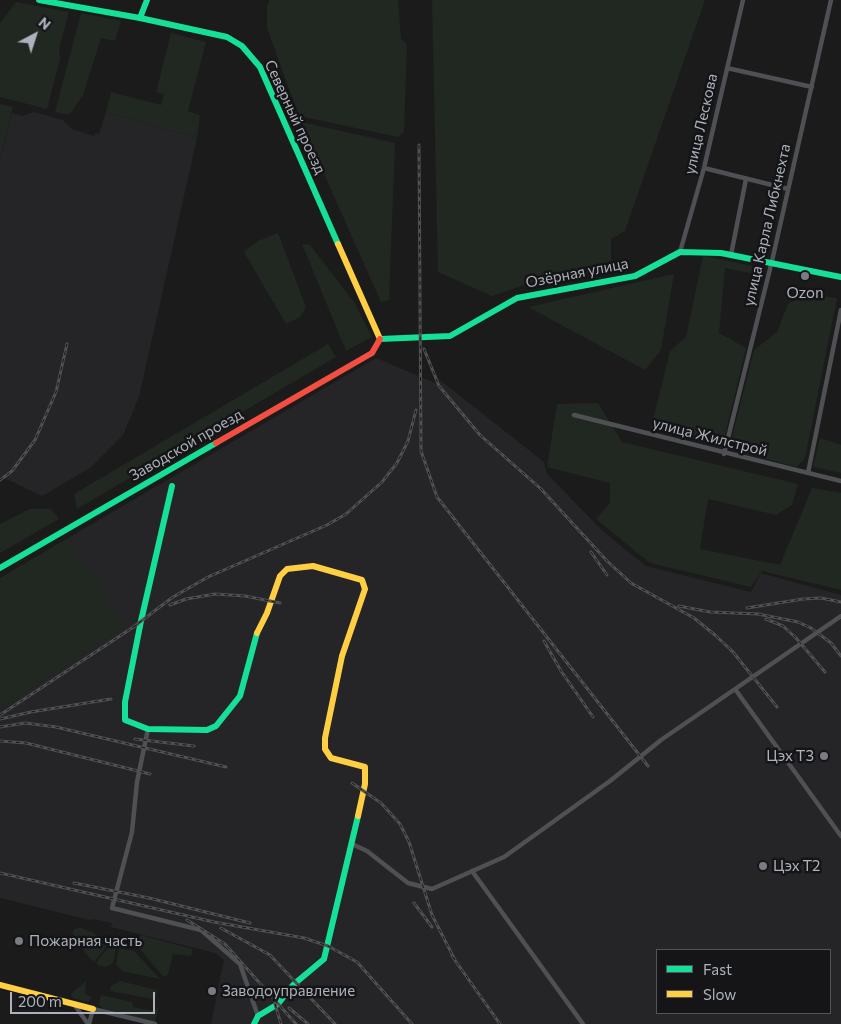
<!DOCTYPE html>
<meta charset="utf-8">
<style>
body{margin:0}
#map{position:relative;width:841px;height:1024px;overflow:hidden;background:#1b1b1b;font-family:Commissioner,sans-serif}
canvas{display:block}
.legend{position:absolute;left:656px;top:949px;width:175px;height:65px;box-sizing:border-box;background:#151517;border:1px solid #515459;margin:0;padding:6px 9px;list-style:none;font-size:15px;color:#acb2bb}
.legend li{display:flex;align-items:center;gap:10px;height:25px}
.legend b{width:25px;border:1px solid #515459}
.north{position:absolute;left:10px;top:10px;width:50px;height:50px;-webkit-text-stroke:4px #151517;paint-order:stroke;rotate:40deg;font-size:14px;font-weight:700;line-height:20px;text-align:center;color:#acb2bb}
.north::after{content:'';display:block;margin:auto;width:18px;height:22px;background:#acb2bb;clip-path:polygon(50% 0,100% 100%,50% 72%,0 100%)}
.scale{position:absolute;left:10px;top:992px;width:145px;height:22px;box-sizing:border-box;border:2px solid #acb2bb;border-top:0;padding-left:6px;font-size:15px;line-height:18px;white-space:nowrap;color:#acb2bb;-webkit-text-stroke:4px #151517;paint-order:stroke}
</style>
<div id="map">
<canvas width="841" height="1024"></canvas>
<ul class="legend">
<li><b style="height:6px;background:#16e098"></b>Fast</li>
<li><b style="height:6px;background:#ffcf43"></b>Slow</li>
</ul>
<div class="north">N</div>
<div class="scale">200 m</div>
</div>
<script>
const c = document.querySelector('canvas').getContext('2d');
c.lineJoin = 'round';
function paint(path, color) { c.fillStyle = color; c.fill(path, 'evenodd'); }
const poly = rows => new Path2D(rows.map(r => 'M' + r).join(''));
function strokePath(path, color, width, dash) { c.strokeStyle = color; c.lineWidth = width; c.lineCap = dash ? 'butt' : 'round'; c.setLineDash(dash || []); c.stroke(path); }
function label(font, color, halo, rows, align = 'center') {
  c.font = font + ' Commissioner,sans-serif'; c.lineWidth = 5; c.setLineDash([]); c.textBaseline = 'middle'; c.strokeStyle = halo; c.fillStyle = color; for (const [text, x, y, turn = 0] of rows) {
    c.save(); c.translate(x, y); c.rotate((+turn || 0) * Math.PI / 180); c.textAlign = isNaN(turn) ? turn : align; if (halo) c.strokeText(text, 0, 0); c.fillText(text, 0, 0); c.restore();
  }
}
const built = poly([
 [34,112,63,120,72,129,94,136,95,133,99,134,106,112,197,138,139,397,123,435,90,468,42,496,0,476,0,160,12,113,22,116],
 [376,358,435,383,440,380,544,462,547,474,605,533,646,566,751,592,761,573,841,595,841,1024,211,1024,224,960,215,953,111,927,112,923,93,919,89,920,0,898,0,709,125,626,68,538],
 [657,950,830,950,830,1013,657,1013]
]);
const green = poly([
 [270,0,398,0,401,39,407,44,404,132,398,137,299,116,267,28,267,6],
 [432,0,705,0,625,231,611,239,611,271,541,279,492,296,438,272],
 [16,2,69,12,59,49,60,59,47,109,0,97,0,23],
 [81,13,121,21,115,41,101,38,83,95,70,114,64,114,55,112],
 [171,33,206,42,188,111,200,115,197,138,106,112,111,92,161,105,164,94,156,92],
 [0,104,13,107,0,160],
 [301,122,395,143,389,300,381,302],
 [278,233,306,307,300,317,286,324,244,252,258,241],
 [302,244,310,245,354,302,372,337,346,351],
 [703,256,764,268,760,275,725,268,719,333,746,348,722,448,651,428,670,351,686,337],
 [674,274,661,350,645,370,528,307],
 [807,294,837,298,805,458,797,467,729,449,754,350,777,332,788,304],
 [328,344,336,357,77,509,74,494],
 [598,403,622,442,798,484,792,505,776,515,708,499,700,549,780,565,812,488,841,493,841,590,762,571,751,587,650,563,596,519,610,503,610,483,547,467,557,404],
 [820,438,841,445,841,473,813,467],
 [30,509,51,509,59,519,0,553,0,524],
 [68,538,126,626,0,709,0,578],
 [79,927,94,933,108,945,95,961,91,960,74,938,73,931],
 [140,935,193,949,191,956,173,954,168,974,164,977,138,947],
 [110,945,116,947,113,963,106,967,97,965,97,961],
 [119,948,134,951,160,979,122,971,116,964],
 [86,981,85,993,92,998,88,1002,73,998,71,994],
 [120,981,157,990,156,997,153,999,110,991,111,986],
 [101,995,132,1002,133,1007,154,1011,159,1007,155,1022,104,1011,99,1004]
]);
const street = poly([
 [727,68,812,87],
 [704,168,788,189],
 [680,252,704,168,743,0],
 [731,255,746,179],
 [574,415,841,481],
 [724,454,772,261,831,0],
 [808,473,841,310],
 [735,689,841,836],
 [148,729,137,782,132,832,112,908,201,930,240,964,258,1016],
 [352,844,367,851,408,883,432,889,504,857,610,781,661,740,841,616],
 [472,871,583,1024],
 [74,1004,88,1024],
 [89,1024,93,1009,155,1024]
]);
const fast = poly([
 [39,0,140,18,227,37,242,46,260,67,338,244],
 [140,18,147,0],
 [380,339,450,336,517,298,635,276,680,252,721,253,841,277],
 [172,486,141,621,125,702,125,720,148,729,207,730,216,726,240,696,257,633],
 [0,568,216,443],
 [254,1024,258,1016,278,1004,293,985,324,959,358,816]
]);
const slow = poly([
 [338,244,380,339],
 [257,633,267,613,280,576,287,569,313,566,362,580,365,589,342,656,325,738,325,749,331,758,365,767,365,784,358,816],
 [0,985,93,1009]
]);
const jam = poly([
 [216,443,372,353,380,339]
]);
const rail = poly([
 [419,145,421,451,437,497,648,766],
 [424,349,439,386,480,435,541,489,607,561,631,583,694,618,715,635,733,652,777,707],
 [0,480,12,471,35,440,56,392,67,344],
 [591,552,607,575],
 [170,605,186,599,215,594,245,596,280,603],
 [679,606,710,612,758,614,798,622,811,628,831,643,841,656],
 [747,608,803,599,821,598,841,602],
 [766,619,783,626,796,638,825,672],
 [132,628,173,597,208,577,327,525,346,514,382,482,397,463,408,441,416,410],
 [544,641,561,671,593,717],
 [0,715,138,624],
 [0,719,31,712,111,699],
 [0,727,25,723,56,727,226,767],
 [135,739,194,746],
 [0,741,26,743,150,774],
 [352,783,381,803,400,824,409,842,432,915,455,960],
 [0,873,214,922,304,938,328,946,357,962,412,1024],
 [74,883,149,898,250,923],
 [414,903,432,927],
 [187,920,225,944,296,1024],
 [221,928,270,955,335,1024],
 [452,956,500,1024],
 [275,1004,281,1024],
 [289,1008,308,1024]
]);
const markers = [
 [805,276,5,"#797d83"],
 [824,756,5,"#797d83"],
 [763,866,5,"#797d83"],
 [19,941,5,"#797d83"],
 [212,991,5,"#797d83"]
];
const streetNames = [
 ["Северный проезд",295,117,65],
 ["улица Лескова",701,124,-77],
 ["улица Карла Либкнехта",767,225,-77],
 ["Озёрная улица",577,273,-11],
 ["улица Жилстрой",710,437,14],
 ["Заводской проезд",186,445,-30]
];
const poiNames = [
 ["Ozon",805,293,"center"],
 ["Цэх Т3",814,756,"right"],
 ["Цэх Т2",773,866],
 ["Пожарная часть",29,941],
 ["Заводоуправление",222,991]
];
paint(built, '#252527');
paint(green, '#202821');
strokePath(street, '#4f5054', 4.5);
strokePath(fast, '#16e098', 6);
strokePath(slow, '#ffcf43', 6);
strokePath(jam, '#f24e42', 6);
strokePath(rail, '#4f5052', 3);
strokePath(rail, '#151517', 1, [4]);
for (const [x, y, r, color] of markers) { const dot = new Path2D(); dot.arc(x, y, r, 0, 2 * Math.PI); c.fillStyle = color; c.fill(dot); strokePath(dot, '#151517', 2); }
label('15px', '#acb2bb', '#151517', streetNames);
label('15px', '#acb2bb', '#151517', poiNames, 'left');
</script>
